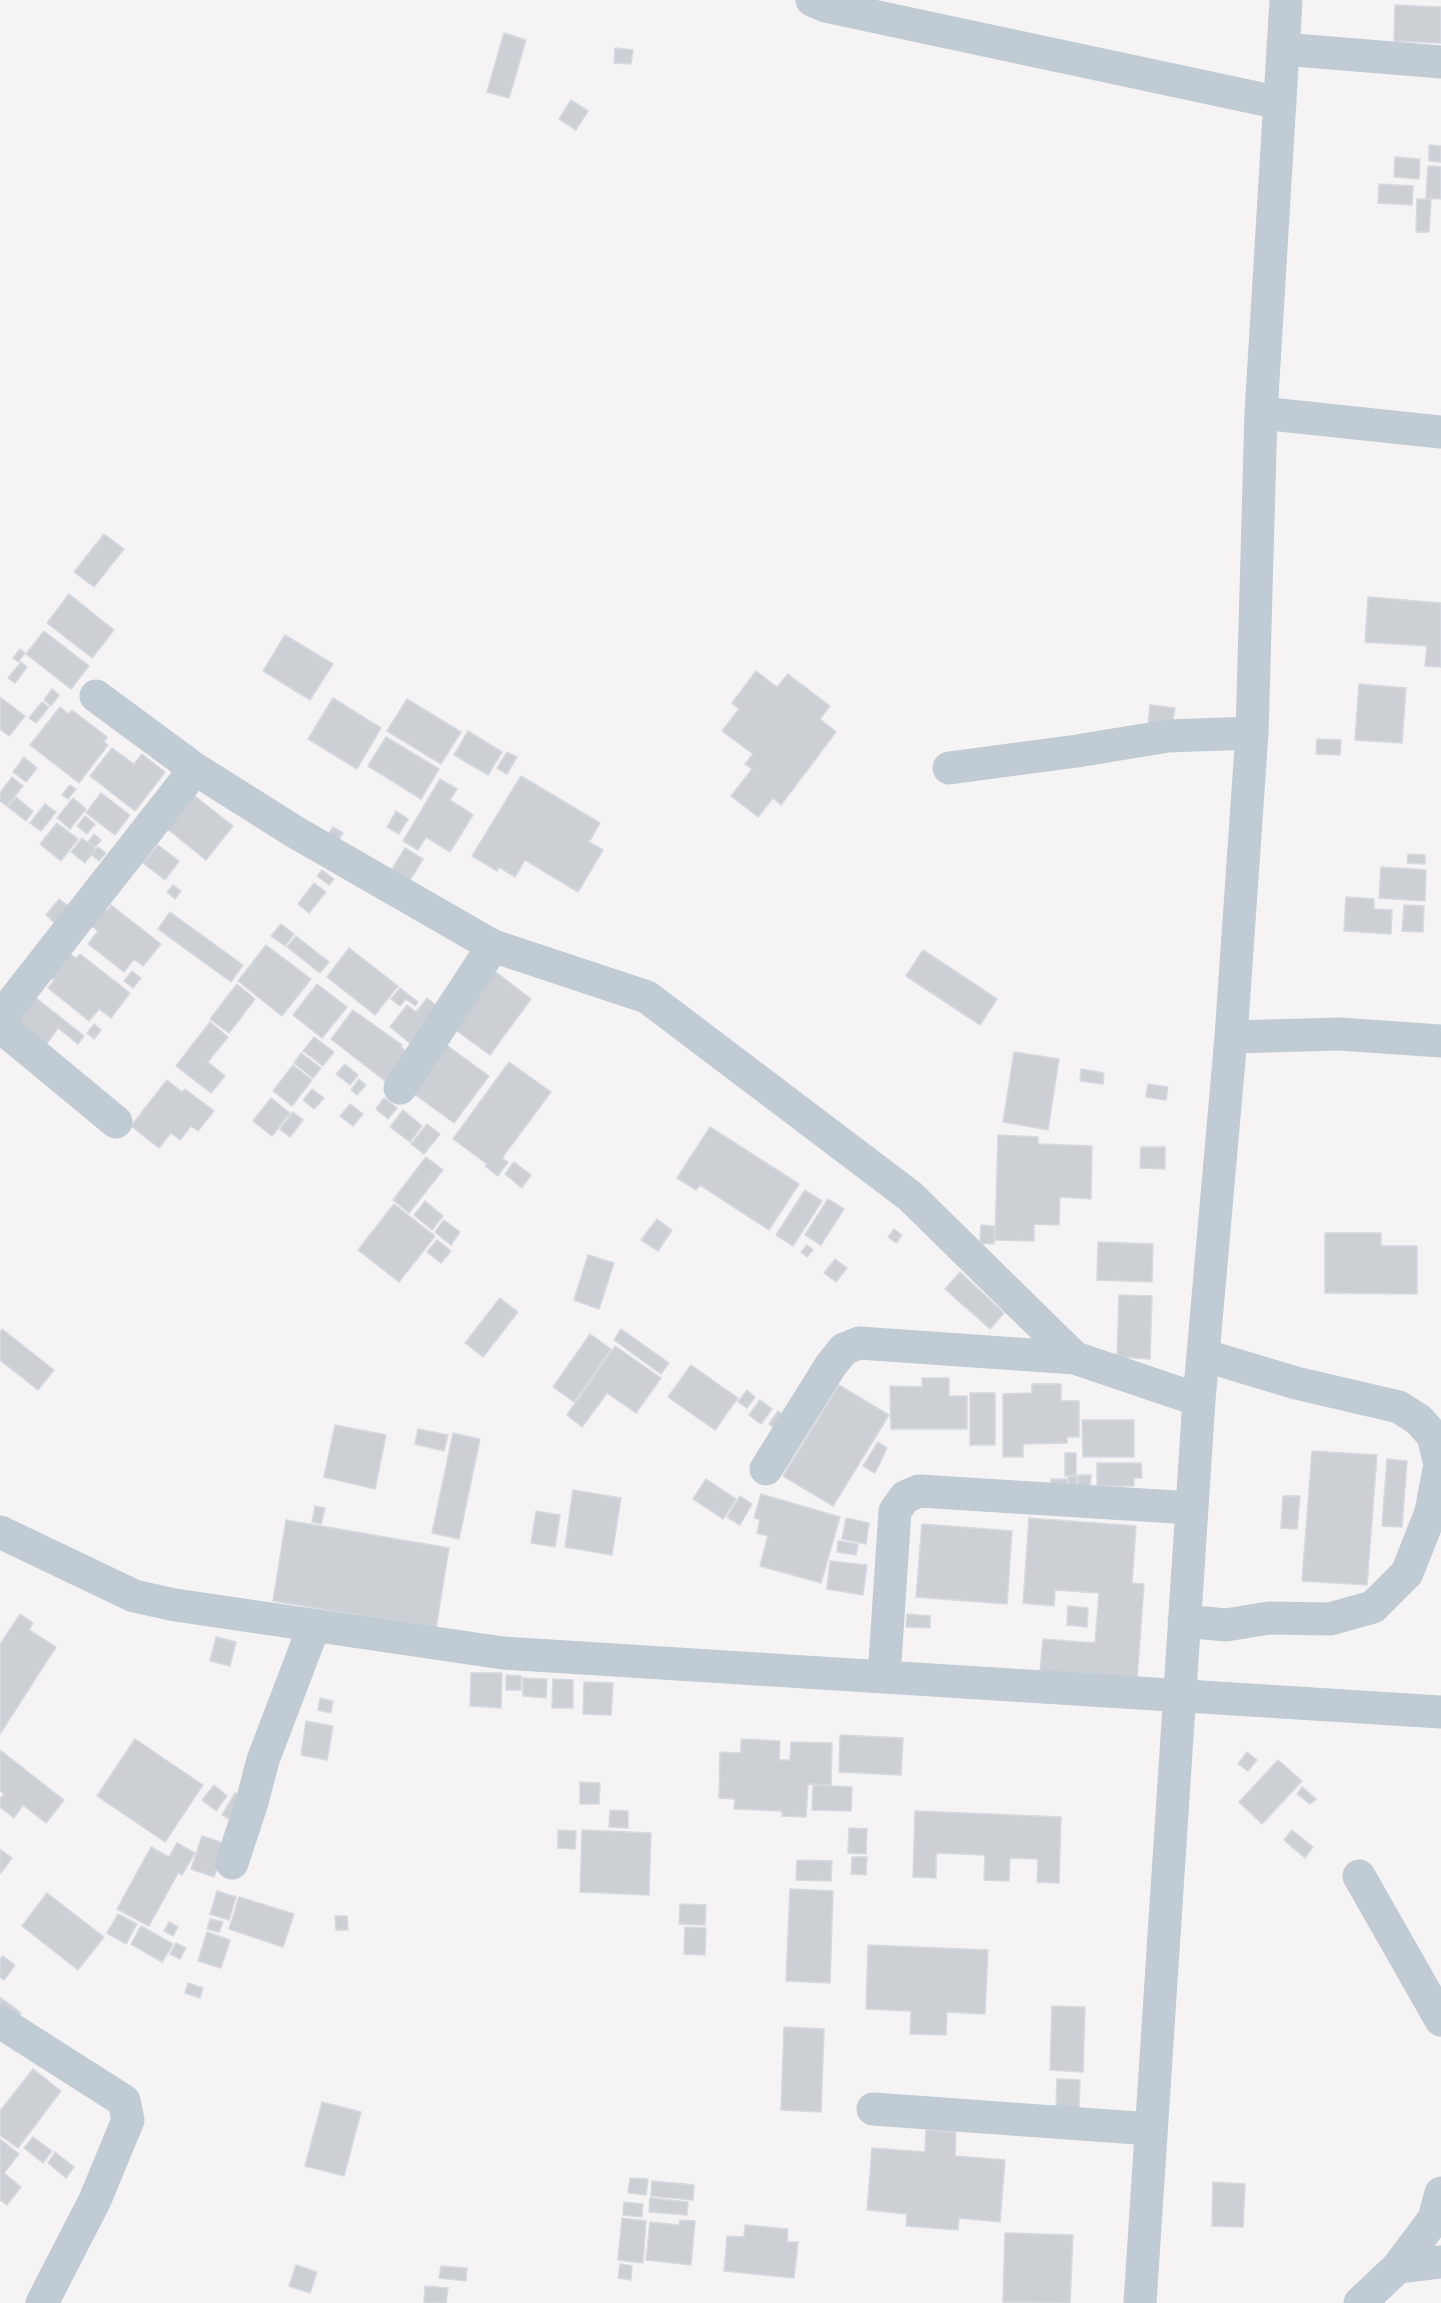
<!DOCTYPE html>
<style>
body{margin:0}
canvas{display:block;background:#f5f3f3}
</style>
<canvas width="1441" height="2303"></canvas>
<script>
const c = document.querySelector('canvas').getContext('2d');
c.lineJoin = 'round';
function paint(path, color) { c.fillStyle = color; c.fill(path, 'evenodd'); }
const poly = rows => new Path2D(rows.map(r => 'M' + r).join(''));
function strokePath(path, color, width, dash) { c.strokeStyle = color; c.lineWidth = width; c.lineCap = dash ? 'butt' : 'round'; c.setLineDash(dash || []); c.stroke(path); }
const building = poly([
 [1395,5,1441,7,1441,43,1394,41,1395,5],
 [504,33,526,40,509,98,487,92,504,33],
 [615,48,633,50,631,64,614,63,615,48],
 [571,100,588,111,576,130,559,119,571,100],
 [1429,145,1441,146,1441,162,1429,161,1429,145],
 [1395,157,1420,159,1419,179,1394,177,1395,157],
 [1428,166,1441,167,1441,199,1426,198,1428,166],
 [1379,184,1413,186,1412,205,1378,203,1379,184],
 [1417,199,1431,199,1429,232,1416,232,1417,199],
 [104,534,124,549,94,587,74,572,104,534],
 [69,594,114,630,92,658,47,623,69,594],
 [1368,597,1441,603,1441,667,1425,666,1427,646,1365,642,1368,597],
 [44,631,89,666,71,689,26,654,44,631],
 [285,635,333,664,310,700,263,671,285,635],
 [20,649,25,653,18,662,13,658,20,649],
 [21,662,27,667,15,683,8,678,21,662],
 [756,671,777,687,788,674,830,706,820,719,836,732,781,805,773,798,758,817,731,796,752,769,745,764,753,754,722,731,739,709,732,703,756,671],
 [1359,684,1406,688,1402,743,1355,740,1359,684],
 [52,689,59,695,51,706,44,700,52,689],
 [0,697,25,716,9,736,0,729,0,697],
 [333,698,381,728,357,769,308,739,333,698],
 [407,699,461,732,441,764,387,731,407,699],
 [42,702,49,707,36,723,29,718,42,702],
 [1150,705,1175,708,1172,727,1148,724,1150,705],
 [60,707,69,714,72,710,107,737,104,742,108,745,79,783,30,745,60,707],
 [468,731,502,752,488,775,454,755,468,731],
 [386,737,439,769,421,799,368,766,386,737],
 [1317,739,1341,740,1340,755,1316,754,1317,739],
 [112,748,134,764,142,754,165,772,135,811,90,776,112,748],
 [507,752,517,757,507,774,497,768,507,752],
 [24,757,37,768,26,782,13,772,24,757],
 [521,776,600,823,589,842,603,850,578,892,525,860,515,877,499,867,497,871,472,856,521,776],
 [12,777,23,786,7,806,0,801,0,793,12,777],
 [440,779,457,789,450,800,473,815,450,852,426,837,418,850,403,841,440,779],
 [70,785,76,789,68,799,62,795,70,785],
 [101,793,130,815,115,835,86,813,101,793],
 [191,793,233,826,206,860,165,827,191,793],
 [16,797,33,811,26,821,8,807,16,797],
 [73,798,86,809,70,829,57,818,73,798],
 [45,804,56,812,41,831,30,823,45,804],
 [396,811,408,819,399,834,387,827,396,811],
 [85,816,95,824,87,834,77,826,85,816],
 [57,823,78,839,61,861,40,844,57,823],
 [333,827,343,833,335,846,325,839,333,827],
 [94,834,101,840,95,847,88,842,94,834],
 [82,838,96,849,85,863,71,852,82,838],
 [158,845,179,861,165,880,143,863,158,845],
 [98,847,106,853,99,861,92,855,98,847],
 [405,848,423,859,407,885,389,874,405,848],
 [1408,854,1425,855,1425,864,1407,863,1408,854],
 [1381,867,1426,870,1425,901,1379,898,1381,867],
 [322,870,334,879,329,885,317,876,322,870],
 [314,883,326,892,309,913,298,904,314,883],
 [173,885,181,891,175,899,167,892,173,885],
 [1346,897,1374,899,1374,909,1392,910,1391,934,1344,931,1346,897],
 [59,899,68,906,55,923,46,915,59,899],
 [111,905,161,944,143,966,134,959,124,972,88,944,98,931,89,924,102,908,107,911,111,905],
 [1404,905,1424,906,1423,932,1402,931,1404,905],
 [170,912,243,965,231,982,158,929,170,912],
 [281,924,294,934,285,946,271,936,281,924],
 [296,936,329,962,320,973,287,947,296,936],
 [266,945,311,979,282,1016,238,981,266,945],
 [349,948,398,986,375,1015,327,977,349,948],
 [923,950,997,999,980,1025,906,976,923,950],
 [68,952,76,958,80,954,130,993,111,1018,99,1009,89,1021,48,988,54,980,49,976,68,952],
 [492,969,531,999,490,1055,450,1026,492,969],
 [132,971,141,978,133,988,124,981,132,971],
 [237,984,255,999,229,1033,210,1019,237,984],
 [317,984,347,1007,322,1038,293,1015,317,984],
 [400,988,418,1002,415,1006,406,999,400,1006,391,999,400,988],
 [35,997,84,1036,78,1044,58,1028,42,1050,12,1027,35,997],
 [427,998,441,1009,412,1045,390,1027,407,1005,416,1012,427,998],
 [353,1010,402,1045,401,1047,407,1052,385,1081,331,1039,353,1010],
 [210,1022,228,1037,208,1062,225,1076,211,1093,176,1066,210,1022],
 [94,1024,101,1030,94,1039,87,1033,94,1024],
 [314,1037,334,1052,323,1066,303,1051,314,1037],
 [445,1044,489,1076,454,1123,410,1091,445,1044],
 [1014,1052,1059,1059,1048,1130,1003,1122,1014,1052],
 [301,1053,321,1068,313,1078,294,1063,301,1053],
 [509,1062,551,1092,502,1158,508,1162,498,1176,485,1166,487,1164,453,1139,509,1062],
 [345,1064,358,1075,350,1085,336,1074,345,1064],
 [293,1065,312,1080,292,1106,273,1091,293,1065],
 [1081,1069,1104,1073,1103,1084,1080,1081,1081,1069],
 [359,1079,366,1085,357,1095,351,1090,359,1079],
 [167,1080,182,1092,185,1089,214,1111,198,1131,191,1126,180,1140,171,1133,159,1148,131,1126,167,1080],
 [1148,1084,1168,1087,1166,1100,1146,1097,1148,1084],
 [312,1089,324,1098,314,1109,303,1100,312,1089],
 [271,1098,290,1113,272,1136,253,1121,271,1098],
 [384,1098,397,1108,388,1119,376,1109,384,1098],
 [350,1104,363,1114,353,1126,340,1116,350,1104],
 [403,1110,422,1126,410,1142,390,1127,403,1110],
 [293,1112,303,1120,290,1137,280,1129,293,1112],
 [427,1124,440,1134,424,1154,411,1144,427,1124],
 [710,1127,799,1184,769,1230,700,1185,696,1190,677,1178,710,1127],
 [998,1135,1038,1137,1038,1144,1092,1146,1091,1199,1060,1197,1059,1225,1034,1224,1034,1241,995,1240,998,1135],
 [1141,1147,1165,1147,1165,1169,1140,1168,1141,1147],
 [426,1157,443,1170,409,1213,393,1200,426,1157],
 [514,1162,531,1175,522,1188,505,1174,514,1162],
 [805,1190,822,1201,793,1246,776,1235,805,1190],
 [828,1199,844,1209,821,1245,805,1235,828,1199],
 [425,1201,443,1216,432,1230,414,1215,425,1201],
 [394,1204,435,1236,399,1282,358,1250,394,1204],
 [657,1219,672,1230,658,1251,641,1240,657,1219],
 [444,1220,460,1232,451,1245,435,1232,444,1220],
 [981,1225,994,1226,994,1244,980,1243,981,1225],
 [894,1229,902,1235,896,1243,888,1237,894,1229],
 [1325,1233,1381,1233,1381,1246,1417,1246,1417,1294,1325,1293,1325,1233],
 [437,1240,451,1251,441,1263,427,1252,437,1240],
 [1098,1242,1153,1244,1152,1282,1097,1280,1098,1242],
 [807,1245,813,1250,807,1257,801,1252,807,1245],
 [588,1255,614,1263,599,1309,574,1300,588,1255],
 [835,1259,847,1268,836,1282,824,1273,835,1259],
 [960,1272,1004,1313,990,1329,945,1289,960,1272],
 [1119,1295,1152,1296,1150,1359,1117,1357,1119,1295],
 [500,1298,518,1312,483,1357,465,1343,500,1298],
 [2,1329,54,1370,38,1390,0,1360,0,1332,2,1329],
 [621,1329,669,1363,661,1374,614,1340,621,1329],
 [590,1334,611,1349,574,1402,553,1387,590,1334],
 [615,1346,661,1378,636,1413,607,1393,582,1427,567,1415,615,1346],
 [691,1365,738,1398,715,1430,668,1397,691,1365],
 [922,1378,949,1378,949,1396,967,1396,967,1429,891,1429,890,1386,922,1387,922,1378],
 [1032,1384,1061,1384,1061,1401,1079,1401,1079,1437,1067,1437,1067,1443,1023,1444,1023,1457,1003,1457,1003,1394,1032,1393,1032,1384],
 [839,1385,889,1415,833,1506,783,1476,839,1385],
 [747,1390,755,1397,747,1408,738,1402,747,1390],
 [970,1393,995,1393,995,1445,970,1445,970,1393],
 [760,1400,772,1409,761,1424,749,1415,760,1400],
 [778,1411,786,1417,776,1429,769,1424,778,1411],
 [1082,1420,1134,1420,1134,1457,1083,1457,1082,1420],
 [335,1425,386,1435,375,1489,324,1477,335,1425],
 [418,1429,448,1435,444,1451,415,1444,418,1429],
 [453,1433,480,1439,459,1539,432,1533,453,1433],
 [878,1442,887,1448,875,1473,863,1466,878,1442],
 [1312,1451,1377,1455,1367,1585,1302,1581,1312,1451],
 [1065,1453,1076,1453,1076,1475,1065,1476,1065,1453],
 [1387,1459,1407,1461,1402,1527,1382,1526,1387,1459],
 [1097,1463,1141,1463,1142,1478,1134,1478,1134,1486,1097,1486,1097,1463],
 [1078,1475,1091,1475,1090,1491,1078,1491,1078,1475],
 [1068,1476,1077,1476,1077,1490,1069,1489,1068,1476],
 [706,1479,736,1499,723,1519,693,1499,706,1479],
 [1051,1479,1067,1479,1067,1490,1051,1490,1051,1479],
 [573,1490,621,1498,612,1555,565,1547,573,1490],
 [761,1494,840,1517,821,1583,760,1566,768,1536,757,1533,760,1520,754,1518,761,1494],
 [740,1496,752,1504,740,1525,727,1517,740,1496],
 [1283,1496,1300,1496,1297,1529,1281,1528,1283,1496],
 [315,1506,325,1508,321,1524,312,1522,315,1506],
 [536,1511,560,1515,555,1547,531,1543,536,1511],
 [846,1518,869,1523,866,1544,842,1539,846,1518],
 [1029,1518,1136,1526,1132,1583,1144,1584,1137,1680,1040,1672,1043,1639,1095,1643,1099,1593,1055,1590,1054,1606,1023,1603,1029,1518],
 [286,1520,449,1548,436,1628,273,1601,286,1520],
 [922,1524,1012,1531,1007,1604,916,1597,922,1524],
 [838,1541,858,1544,856,1555,837,1552,838,1541],
 [830,1561,867,1565,863,1595,827,1589,830,1561],
 [1068,1606,1088,1608,1087,1627,1067,1625,1068,1606],
 [20,1614,33,1623,29,1630,56,1647,0,1734,0,1644,20,1614],
 [907,1614,930,1616,930,1628,906,1627,907,1614],
 [216,1637,236,1642,230,1666,210,1661,216,1637],
 [471,1673,502,1673,501,1708,470,1706,471,1673],
 [506,1675,521,1676,521,1690,506,1690,506,1675],
 [523,1678,547,1679,546,1698,523,1696,523,1678],
 [553,1679,573,1680,573,1708,552,1708,553,1679],
 [584,1682,613,1683,611,1715,583,1714,584,1682],
 [320,1698,333,1701,331,1713,318,1710,320,1698],
 [306,1721,333,1726,327,1760,301,1755,306,1721],
 [840,1735,903,1738,901,1775,839,1772,840,1735],
 [135,1739,203,1785,165,1842,97,1796,135,1739],
 [741,1739,780,1741,779,1760,790,1760,791,1742,832,1743,831,1785,808,1784,806,1817,782,1816,782,1811,734,1809,735,1799,719,1798,720,1752,741,1753,741,1739],
 [0,1750,64,1800,46,1823,23,1805,14,1818,0,1807,0,1799,4,1794,0,1791,0,1750],
 [1247,1752,1257,1760,1248,1771,1238,1764,1247,1752],
 [1278,1760,1302,1781,1262,1824,1239,1802,1278,1760],
 [580,1782,600,1783,599,1804,580,1804,580,1782],
 [214,1785,227,1796,216,1811,202,1800,214,1785],
 [813,1785,852,1787,851,1811,812,1810,813,1785],
 [1302,1787,1316,1799,1310,1804,1297,1794,1302,1787],
 [235,1793,249,1801,236,1823,222,1815,235,1793],
 [610,1810,628,1811,628,1828,609,1827,610,1810],
 [915,1811,1061,1817,1059,1883,1037,1882,1038,1859,1010,1858,1009,1881,984,1880,985,1855,936,1853,936,1878,913,1877,915,1811],
 [849,1828,867,1829,866,1854,848,1853,849,1828],
 [558,1830,576,1831,575,1849,558,1848,558,1830],
 [582,1830,651,1833,649,1895,580,1892,582,1830],
 [1292,1830,1313,1847,1305,1858,1284,1840,1292,1830],
 [202,1836,226,1844,214,1877,191,1869,202,1836],
 [177,1843,195,1853,182,1875,178,1873,149,1926,117,1909,151,1847,169,1857,177,1843],
 [0,1849,12,1858,0,1874,0,1849],
 [852,1857,867,1857,866,1875,851,1874,852,1857],
 [797,1860,832,1861,831,1881,796,1880,797,1860],
 [790,1889,833,1891,830,1983,786,1981,790,1889],
 [217,1891,236,1897,229,1920,210,1914,217,1891],
 [47,1893,104,1937,78,1970,22,1926,47,1893],
 [239,1897,294,1914,283,1947,229,1929,239,1897],
 [680,1904,706,1905,705,1925,679,1924,680,1904],
 [118,1914,137,1924,126,1944,107,1933,118,1914],
 [335,1916,347,1916,348,1930,336,1930,335,1916],
 [210,1919,223,1922,219,1932,207,1929,210,1919],
 [169,1922,178,1927,173,1936,164,1931,169,1922],
 [141,1926,173,1944,162,1962,131,1944,141,1926],
 [685,1927,706,1928,705,1955,684,1954,685,1927],
 [207,1932,230,1940,221,1968,198,1961,207,1932],
 [176,1943,186,1948,180,1959,170,1954,176,1943],
 [868,1945,988,1950,985,2014,947,2012,946,2035,910,2034,911,2011,866,2009,868,1945],
 [3,1956,15,1965,4,1980,0,1977,0,1959,3,1956],
 [188,1983,203,1988,200,1998,185,1993,188,1983],
 [0,1997,21,2013,11,2024,0,2016,0,1997],
 [1052,2006,1085,2007,1083,2072,1050,2070,1052,2006],
 [784,2027,824,2029,821,2112,781,2110,784,2027],
 [33,2069,61,2091,18,2148,0,2135,0,2111,33,2069],
 [1057,2079,1080,2080,1079,2110,1056,2109,1057,2079],
 [322,2102,361,2112,344,2176,305,2166,322,2102],
 [926,2130,956,2132,955,2156,1005,2160,1000,2222,959,2218,958,2230,906,2226,907,2214,867,2210,872,2148,925,2152,926,2130],
 [33,2137,52,2151,43,2163,24,2148,33,2137],
 [0,2139,19,2154,4,2173,21,2187,7,2205,0,2200,0,2139],
 [55,2152,74,2167,66,2178,48,2163,55,2152],
 [630,2178,648,2179,646,2195,628,2193,630,2178],
 [652,2181,694,2185,693,2200,651,2196,652,2181],
 [1213,2182,1245,2184,1243,2227,1212,2226,1213,2182],
 [650,2198,688,2202,687,2215,649,2212,650,2198],
 [624,2202,643,2204,642,2217,623,2215,624,2202],
 [622,2218,646,2221,643,2263,618,2260,622,2218],
 [680,2220,695,2221,691,2265,646,2260,650,2222,679,2225,680,2220],
 [745,2225,788,2229,787,2242,798,2242,794,2278,724,2271,727,2236,744,2237,745,2225],
 [1005,2233,1073,2235,1070,2303,1003,2302,1005,2233],
 [620,2264,632,2266,631,2280,618,2278,620,2264],
 [296,2265,317,2272,310,2293,289,2286,296,2265],
 [441,2266,467,2268,466,2281,439,2278,441,2266],
 [425,2286,448,2288,446,2303,424,2303,425,2286]
]);
const minor = poly([
 [812,0,826,6,1280,103],
 [1283,49,1441,62],
 [1261,413,1441,432],
 [96,696,195,769,295,832,493,946,647,997,910,1196,1075,1358],
 [949,768,1077,751,1168,736,1252,733],
 [0,1018,195,769],
 [0,1026,116,1122],
 [1231,1037,1340,1034,1441,1041],
 [400,1088,493,946],
 [766,1469,831,1365,844,1349,859,1343,1075,1358,1199,1400],
 [0,1532,134,1596,175,1605,503,1653,1441,1712],
 [1184,1621,1226,1625,1269,1618,1330,1619,1373,1607,1407,1573,1431,1512,1440,1464,1433,1436,1419,1420,1399,1407,1296,1383,1203,1355],
 [884,1677,895,1511,905,1497,919,1491,1191,1508],
 [232,1863,252,1802,263,1760,314,1626],
 [1359,1876,1441,2020],
 [0,2022,124,2101,128,2120,95,2200,42,2303],
 [873,2109,1151,2129],
 [1398,2267,1441,2262],
 [1140,2303,1199,1400,1231,1037,1252,733,1261,413,1286,0],
 [1360,2303,1398,2267,1434,2219,1441,2193]
]);
paint(building, '#ccd0d5');
strokePath(building, '#d6d9df', 1.5);
strokePath(minor, '#c0cbd3', 33);
</script>
